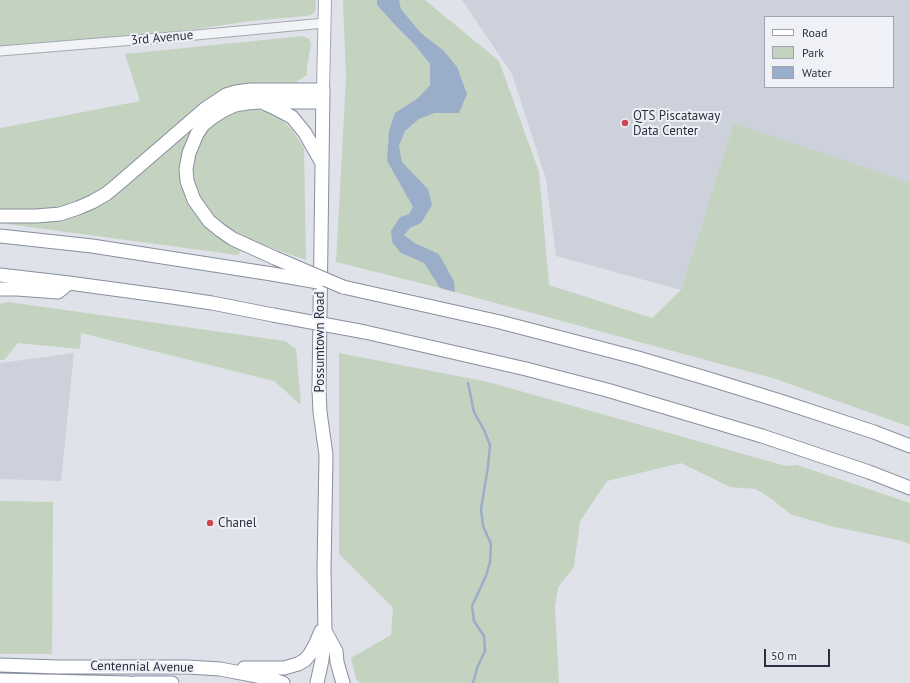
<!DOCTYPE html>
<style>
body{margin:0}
#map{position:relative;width:910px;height:683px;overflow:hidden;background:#dfe2e9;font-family:"PT Sans",sans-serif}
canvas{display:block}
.legend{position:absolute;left:764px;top:16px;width:130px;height:72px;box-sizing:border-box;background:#eff1f6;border:1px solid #9fa3ad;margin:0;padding:5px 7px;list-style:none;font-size:12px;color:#282f40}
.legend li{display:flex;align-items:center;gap:8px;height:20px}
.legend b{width:20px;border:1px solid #9fa3ad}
.scale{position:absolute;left:764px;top:649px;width:66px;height:18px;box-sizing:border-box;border:2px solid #282f40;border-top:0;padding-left:5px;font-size:12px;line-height:14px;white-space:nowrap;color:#282f40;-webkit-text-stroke:3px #eff1f6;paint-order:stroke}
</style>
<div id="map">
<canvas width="910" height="683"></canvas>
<ul class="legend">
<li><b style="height:5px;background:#fff"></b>Road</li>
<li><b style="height:11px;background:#c4d2c0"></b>Park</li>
<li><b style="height:11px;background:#9aaec9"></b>Water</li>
</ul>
<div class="scale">50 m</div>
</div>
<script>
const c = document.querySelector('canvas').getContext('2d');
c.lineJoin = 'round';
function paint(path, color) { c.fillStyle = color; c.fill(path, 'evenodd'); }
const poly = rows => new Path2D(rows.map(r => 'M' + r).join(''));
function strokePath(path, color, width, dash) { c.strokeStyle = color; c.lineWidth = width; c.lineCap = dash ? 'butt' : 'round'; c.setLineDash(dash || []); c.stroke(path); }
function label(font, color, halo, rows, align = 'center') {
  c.font = font + ' "PT Sans",sans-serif'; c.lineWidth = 4; c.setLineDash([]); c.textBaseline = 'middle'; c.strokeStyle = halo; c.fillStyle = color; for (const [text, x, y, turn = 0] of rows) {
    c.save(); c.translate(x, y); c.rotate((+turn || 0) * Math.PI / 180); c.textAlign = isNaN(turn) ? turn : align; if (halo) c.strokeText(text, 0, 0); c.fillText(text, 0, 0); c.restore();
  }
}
const built = poly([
 [462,0,910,0,910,183,734,124,681,290,556,256,546,179,512,74],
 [765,17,893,17,893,87,765,87],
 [74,353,61,481,0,479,0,363]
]);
const green = poly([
 [0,0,315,0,316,1,315,11,311,15,306,16,250,21,181,31,0,47],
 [343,0,377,0,377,5,395,25,414,44,430,64,430,85,418,98,395,114,387,161,413,207,409,214,400,217,401,253,424,263,440,288,336,262,346,79],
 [399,0,425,0,499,61,539,172,549,285,652,318,681,290,734,123,910,183,910,427,776,379,455,292,454,281,439,254,415,243,404,235,410,228,421,223,428,189,402,163,399,146,405,131,419,119,435,113,459,113,443,50,421,33,401,9],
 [303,36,309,39,311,44,307,67,307,75,294,83,234,86,111,183,91,195,70,205,38,209,0,211,0,128,32,122,140,101,125,54],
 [256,109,276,114,292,130,304,148,306,260,257,243,221,225,210,212,200,197,193,179,193,162,199,142,209,127,222,118,234,113],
 [190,128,193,130,182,167,222,238,241,250,238,255,0,223,0,221,66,216],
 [8,302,285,341,296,349,301,405,274,381,81,333,80,349,18,343,4,360,0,360,0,304],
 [339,353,488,382,786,466,797,465,910,503,910,544,898,540,830,526,790,514,773,500,756,489,730,487,681,463,607,481,580,521,574,567,558,587,555,607,559,683,360,683,356,679,351,658,391,635,393,608,339,554],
 [0,501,53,502,52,654,0,654]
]);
const water = poly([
 [377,0,399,0,401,9,421,33,443,50,457,67,467,94,459,113,435,113,419,119,405,131,399,146,402,162,428,189,432,205,421,223,410,228,404,235,415,243,439,254,454,281,455,292,440,288,424,263,401,253,392,242,391,231,400,217,409,214,413,207,387,161,389,131,395,113,418,98,430,85,430,64,414,44,395,25,377,5]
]);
const stream = poly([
 [468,383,474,412,484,430,490,445,488,467,481,509,483,526,491,544,490,562,486,576,472,606,474,621,484,636,485,651,477,668,473,683]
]);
const minor = poly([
 [0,51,196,35,325,23]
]);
const major = poly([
 [323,90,325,0]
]);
const highway = poly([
 [266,104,273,107,292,117,305,133,322,163],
 [0,216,36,216,60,214,78,208,92,202,106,194,117,185,205,109,226,95,236,92,251,90,323,90,319,390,320,412,326,455,324,570,325,631,322,660,317,683],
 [0,236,92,246,272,274],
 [275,258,233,239,220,230,209,221,194,200,187,181,186,169,189,153,197,134,203,125,213,117,224,110,235,105,247,103,260,102,323,102],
 [0,275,69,283,172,297,212,303,273,315],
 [343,287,500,322,638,358,709,379,780,401,874,432,910,446],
 [0,289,17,289,58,292,69,283],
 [365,332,526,369,607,390,762,436,869,472,910,488],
 [325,631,336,651,337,662,343,683],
 [0,665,58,667,188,667,220,669,267,678,283,683],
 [244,668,284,668,298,664,305,660,310,654,316,643,321,631],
 [0,680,129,683],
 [134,683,172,683]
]);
const highwayBridge = poly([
 [275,258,343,287],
 [272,274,318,282],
 [273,315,365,332]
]);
const markers = [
 [625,123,4,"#ce4451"],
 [210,523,4,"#ce4451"]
];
const streetNames = [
 ["3rd Avenue",162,38,-5],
 ["Possumtown Road",320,342,-90],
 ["Centennial Avenue",142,667,1]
];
const poiNames = [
 ["QTS Piscataway",633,116],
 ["Data Center",633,131],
 ["Chanel",218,523]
];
paint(built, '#cdd1db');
paint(green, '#c4d2c0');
paint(water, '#9aaec9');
strokePath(stream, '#9aaec9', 2.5);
strokePath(minor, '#a4a9b3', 11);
strokePath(major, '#9fa6b4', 14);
strokePath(highway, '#878f9f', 15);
strokePath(minor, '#f2f3f7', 9);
strokePath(major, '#fff', 12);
strokePath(highway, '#fff', 13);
strokePath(highwayBridge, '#878f9f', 15, []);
strokePath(highwayBridge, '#fff', 13);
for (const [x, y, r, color] of markers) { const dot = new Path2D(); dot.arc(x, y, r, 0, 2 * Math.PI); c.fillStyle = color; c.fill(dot); strokePath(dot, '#eff1f6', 1.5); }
label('13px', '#282f40', '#eff1f6', streetNames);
label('13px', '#282f40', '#eff1f6', poiNames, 'left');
</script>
